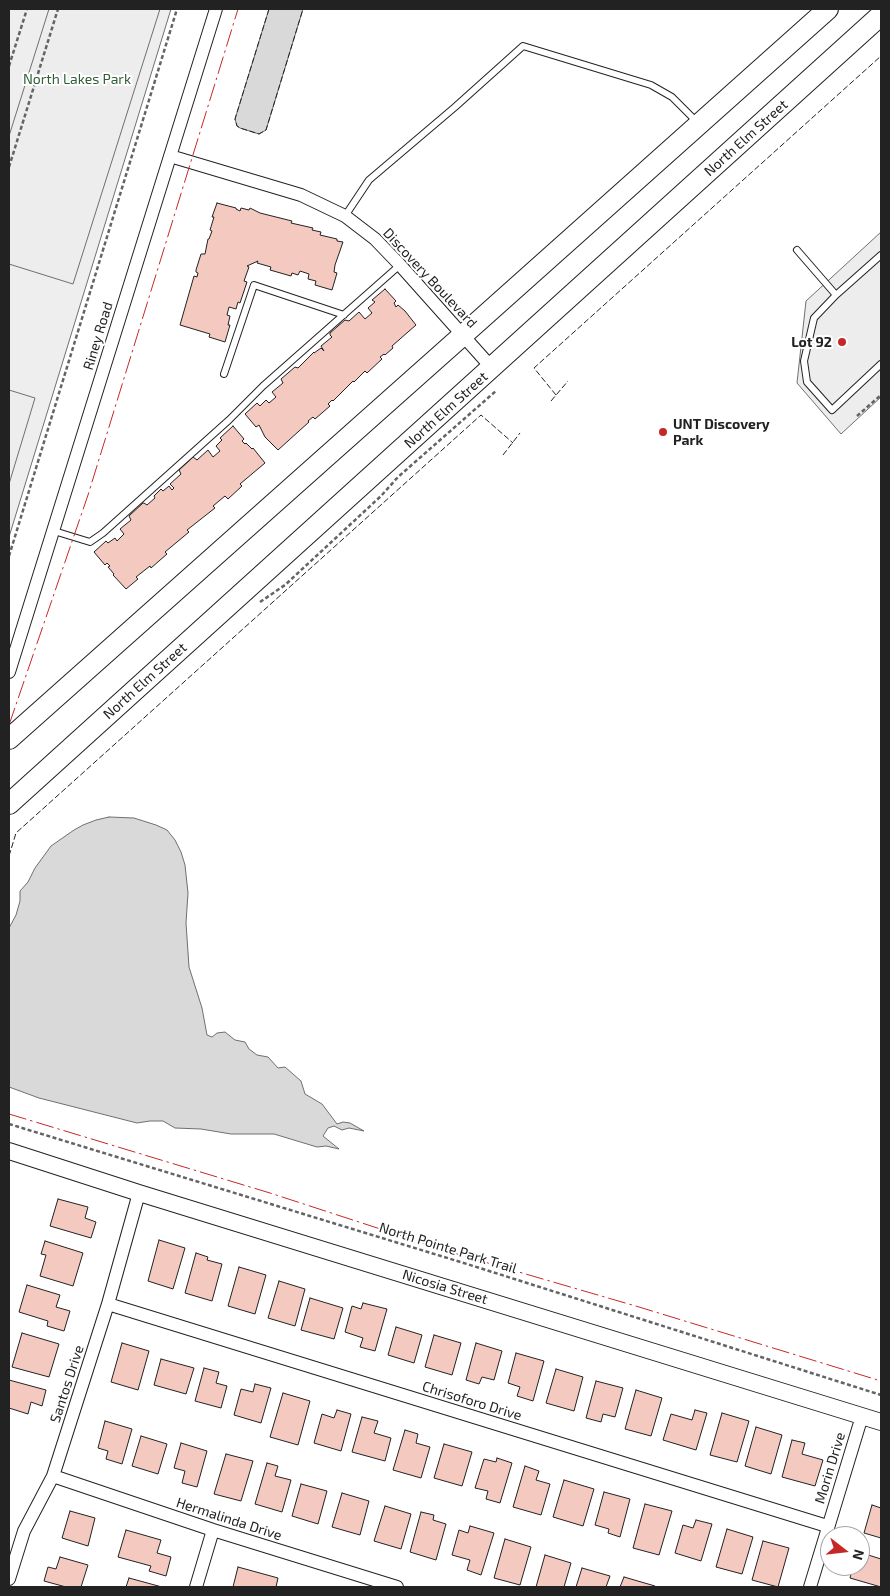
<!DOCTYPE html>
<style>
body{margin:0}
#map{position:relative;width:890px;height:1596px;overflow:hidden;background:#fff;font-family:"Exo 2",sans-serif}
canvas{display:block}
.frame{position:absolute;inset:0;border:10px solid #222;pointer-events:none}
.north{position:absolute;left:820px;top:1526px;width:50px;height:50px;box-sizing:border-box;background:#fff;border:1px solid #a7a7a7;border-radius:50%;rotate:106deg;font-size:14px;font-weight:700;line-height:20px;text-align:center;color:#222}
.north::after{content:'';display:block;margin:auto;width:18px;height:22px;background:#c62828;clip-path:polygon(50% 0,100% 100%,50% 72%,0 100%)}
</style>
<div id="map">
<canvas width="890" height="1596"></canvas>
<div class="frame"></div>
<div class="north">N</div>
</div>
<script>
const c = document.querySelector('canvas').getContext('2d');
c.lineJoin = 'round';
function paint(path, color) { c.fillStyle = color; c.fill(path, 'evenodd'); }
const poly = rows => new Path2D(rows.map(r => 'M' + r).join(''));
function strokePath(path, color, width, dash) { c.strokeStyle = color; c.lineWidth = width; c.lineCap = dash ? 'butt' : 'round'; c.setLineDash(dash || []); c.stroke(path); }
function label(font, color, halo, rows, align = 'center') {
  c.font = font + ' "Exo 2",sans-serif'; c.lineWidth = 4; c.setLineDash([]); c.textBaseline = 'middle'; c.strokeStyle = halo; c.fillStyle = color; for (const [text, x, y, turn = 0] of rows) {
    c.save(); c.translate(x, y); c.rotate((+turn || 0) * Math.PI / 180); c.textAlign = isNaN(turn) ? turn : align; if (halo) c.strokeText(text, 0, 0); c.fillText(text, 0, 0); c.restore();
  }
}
const green = poly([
 [9,9,171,9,9,537,9,9]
]);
const parking = poly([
 [49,9,160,9,73,284,9,264,9,136,49,9],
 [881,232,881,397,841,434,797,383,806,301,881,232],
 [9,390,35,398,9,484,9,390]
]);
const water = poly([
 [269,9,303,9,266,130,259,134,240,128,237,126,235,119,269,9],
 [109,817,134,818,156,825,167,830,175,840,181,852,185,865,188,893,186,923,189,967,202,1008,207,1035,212,1037,217,1033,225,1032,235,1040,245,1042,249,1049,257,1055,268,1057,278,1068,285,1067,301,1081,305,1094,322,1104,337,1124,343,1122,350,1123,364,1131,349,1128,342,1130,334,1126,328,1128,323,1136,339,1149,326,1146,317,1147,274,1134,231,1134,201,1129,175,1128,163,1121,150,1121,137,1123,39,1098,9,1087,9,928,16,915,20,901,20,891,28,882,35,868,51,846,74,830,83,825,96,820,109,817]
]);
const building = poly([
 [217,203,236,208,236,209,240,211,241,208,249,210,250,208,260,213,292,221,291,223,313,228,312,230,321,232,320,235,337,239,337,241,343,242,335,265,334,272,337,273,332,290,315,285,316,281,308,279,309,274,300,271,298,275,292,273,291,276,270,270,271,267,257,263,258,261,247,266,249,267,244,281,247,282,240,303,238,302,236,309,229,307,227,315,230,316,228,325,230,325,225,342,209,337,210,334,180,325,194,276,197,277,198,273,196,272,196,270,201,254,205,254,208,239,209,239,212,231,210,230,214,217,212,217,217,203],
 [385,289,396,301,394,303,396,307,398,305,405,311,416,325,392,346,393,348,385,355,384,354,380,357,382,359,367,373,365,371,354,382,353,381,333,401,332,400,328,404,330,406,315,419,313,417,308,421,309,422,278,450,265,437,259,425,256,427,245,414,257,403,260,406,266,400,269,403,276,397,272,392,283,383,281,379,295,367,298,368,314,352,314,353,321,348,324,351,321,346,332,337,330,335,330,333,345,320,349,321,359,312,365,319,372,313,368,308,375,302,372,300,385,289],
 [233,426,244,439,242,441,245,444,246,443,252,449,253,448,265,463,240,484,242,486,228,499,225,496,213,506,215,508,187,530,189,532,165,552,167,554,151,568,150,566,136,577,138,579,126,589,113,575,114,574,108,567,110,566,107,563,105,565,94,552,106,541,108,543,115,538,117,541,124,534,120,529,131,520,129,516,143,503,144,503,147,505,155,498,154,496,161,489,163,491,169,486,172,490,174,488,170,484,181,474,179,470,193,457,197,460,208,450,213,457,220,451,216,446,222,440,220,438,233,426],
 [58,1199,88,1207,85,1218,96,1222,91,1238,50,1226,58,1199],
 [159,1240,185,1248,173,1289,148,1281,159,1240],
 [45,1241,83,1253,73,1286,40,1276,46,1255,41,1254,45,1241],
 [196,1253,208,1257,207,1260,222,1264,212,1301,185,1293,196,1253],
 [239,1267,266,1275,255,1314,228,1306,239,1267],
 [279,1281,305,1289,295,1326,268,1318,279,1281],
 [27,1285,60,1295,56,1307,70,1311,64,1331,47,1326,48,1321,19,1312,27,1285],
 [310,1298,343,1308,334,1339,301,1330,310,1298],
 [363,1303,387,1309,375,1351,360,1347,363,1338,345,1332,352,1306,361,1309,363,1303],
 [396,1327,422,1335,414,1363,388,1355,396,1327],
 [22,1333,59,1344,49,1377,12,1367,22,1333],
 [434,1335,461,1343,452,1375,425,1367,434,1335],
 [122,1343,149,1351,138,1390,111,1382,122,1343],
 [476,1343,502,1351,494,1380,482,1377,479,1384,466,1380,476,1343],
 [516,1353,544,1361,533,1401,517,1396,520,1387,508,1383,516,1353],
 [161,1359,194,1368,186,1394,154,1385,161,1359],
 [204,1368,219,1372,216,1383,227,1386,221,1408,195,1401,204,1368],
 [556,1369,583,1377,574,1411,546,1403,556,1369],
 [9,1380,46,1390,42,1406,31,1402,28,1414,9,1408,9,1380],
 [596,1381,623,1388,615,1417,603,1414,601,1422,586,1418,596,1381],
 [255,1384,271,1388,261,1423,234,1415,241,1389,253,1392,255,1384],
 [636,1390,662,1398,651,1436,625,1429,636,1390],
 [283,1393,310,1401,298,1445,270,1437,283,1393],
 [337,1410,351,1414,341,1451,314,1443,322,1414,334,1418,337,1410],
 [695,1410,707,1413,696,1450,663,1440,671,1414,692,1420,695,1410],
 [722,1413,749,1421,737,1462,710,1455,722,1413],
 [362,1417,378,1421,374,1433,391,1438,385,1461,352,1452,362,1417],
 [105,1421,132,1429,122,1464,106,1459,108,1451,98,1448,105,1421],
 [756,1427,782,1435,771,1474,745,1466,756,1427],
 [405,1430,418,1434,416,1443,430,1447,421,1478,393,1470,405,1430],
 [141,1436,167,1444,158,1474,132,1466,141,1436],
 [792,1440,805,1443,802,1454,823,1460,815,1486,782,1477,792,1440],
 [181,1443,207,1451,197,1487,182,1483,185,1471,174,1468,181,1443],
 [444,1444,472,1452,462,1486,434,1478,444,1444],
 [226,1454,253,1461,241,1501,214,1494,226,1454],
 [497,1458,512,1463,500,1503,486,1499,488,1491,475,1488,484,1459,496,1462,497,1458],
 [267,1463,278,1466,275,1476,291,1480,282,1512,255,1504,267,1463],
 [525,1466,539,1471,536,1480,550,1484,541,1515,513,1507,525,1466],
 [564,1480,594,1489,583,1526,553,1517,564,1480],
 [301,1484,327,1491,318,1524,292,1516,301,1484],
 [604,1492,630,1499,620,1537,608,1533,609,1529,595,1525,604,1492],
 [342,1493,369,1501,360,1535,332,1527,342,1493],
 [645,1504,672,1511,659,1555,633,1548,645,1504],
 [872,1505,881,1508,881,1538,864,1533,872,1505],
 [385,1506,411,1514,401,1549,374,1541,385,1506],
 [70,1511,95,1518,88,1546,62,1538,70,1511],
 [421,1512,434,1515,433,1520,446,1524,436,1560,410,1552,421,1512],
 [696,1520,712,1524,701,1561,675,1553,683,1525,693,1528,696,1520],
 [470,1526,494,1533,481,1575,467,1570,470,1560,452,1555,459,1530,468,1533,470,1526],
 [727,1529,753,1537,742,1574,716,1567,727,1529],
 [126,1530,161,1540,157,1553,171,1557,166,1576,149,1571,151,1566,118,1557,126,1530],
 [505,1539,531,1547,520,1585,494,1578,505,1539],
 [763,1541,789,1548,778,1587,752,1580,763,1541],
 [865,1554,881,1559,881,1587,850,1578,853,1566,862,1565,865,1554],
 [545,1555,571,1563,564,1587,536,1587,545,1555],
 [60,1557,88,1565,81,1587,66,1587,44,1581,48,1567,56,1569,60,1557],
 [238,1567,278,1578,276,1587,233,1587,238,1567],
 [582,1568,610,1576,606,1587,576,1587,582,1568],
 [624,1577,655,1586,655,1587,620,1587,624,1577],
 [129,1578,162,1587,126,1587,129,1578]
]);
const path = poly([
 [9,66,27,9],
 [9,167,58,9],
 [857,416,881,395],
 [9,556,177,9],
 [260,602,285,585,381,496,398,477,497,390],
 [9,1124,467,1264,881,1395]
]);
const service = poly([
 [345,216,369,180,455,107,523,46,651,85,672,97,697,122],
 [797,250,836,295],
 [881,255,836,295,814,318,804,361,807,382,832,410,881,364],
 [224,374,254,285,344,315],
 [54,531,90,542,103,533,229,420,263,386,400,265]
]);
const minor = poly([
 [170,156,301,195,345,216,375,239,400,265,492,368],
 [9,672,216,9],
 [108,1304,827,1526],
 [53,1476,213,1530,397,1587],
 [9,1579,24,1531,53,1476,108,1304,139,1193],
 [196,1587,213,1530],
 [810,1587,862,1416]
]);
const tertiary = poly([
 [9,1151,139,1193,881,1422]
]);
const primary = poly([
 [9,739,463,335,828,9],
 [9,804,881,15]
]);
const fence = poly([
 [269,9,235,119,237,126,240,128,259,134,266,130,303,9],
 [556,395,534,368,881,56],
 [551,401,568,381],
 [503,455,520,433],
 [9,856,16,833,481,415,513,443]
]);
const power = poly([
 [9,725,88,495,238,9],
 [9,1114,270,1193,457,1254,639,1307,881,1381]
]);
const markers = [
 [842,342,5,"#c62828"],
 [663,432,5,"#c62828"]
];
const parkNames = [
 ["North Lakes Park",77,79]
];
const streetNames = [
 ["North Elm Street",746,138,-42],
 ["Discovery Boulevard",430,278,47],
 ["Riney Road",98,336,-73],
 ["North Elm Street",446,410,-42],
 ["North Elm Street",145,681,-42],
 ["North Pointe Park Trail",448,1248,17],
 ["Nicosia Street",445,1287,17],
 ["Santos Drive",67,1384,-72],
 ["Chrisoforo Drive",472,1401,17],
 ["Morin Drive",830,1468,-73],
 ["Hermalinda Drive",229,1519,18]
];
const poiNames = [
 ["Lot 92",832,342],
 ["UNT Discovery",673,424,"left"],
 ["Park",673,440,"left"]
];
paint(green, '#eee');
strokePath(green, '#6f6f6f', 1);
paint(parking, '#ededed');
strokePath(parking, '#6f6f6f', 1);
paint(water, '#d9d9d9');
strokePath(water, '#6f6f6f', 1);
paint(building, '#f3c9c0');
strokePath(building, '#222', 1);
strokePath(service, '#222', 8);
strokePath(minor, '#222', 14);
strokePath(tertiary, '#222', 18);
strokePath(primary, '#222', 22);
strokePath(path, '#646464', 2.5, [4, 2.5]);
strokePath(service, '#fff', 6);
strokePath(minor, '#fff', 12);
strokePath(tertiary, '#fff', 16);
strokePath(primary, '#fff', 20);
strokePath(fence, '#222', 1, [6, 2.5]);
strokePath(power, '#c62828', 1, [18, 4, 2.5, 4]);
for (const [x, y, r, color] of markers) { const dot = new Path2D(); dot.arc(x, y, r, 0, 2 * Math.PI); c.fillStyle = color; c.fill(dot); strokePath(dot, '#fff', 2); }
label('14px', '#2f5e38', '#fff', parkNames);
label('14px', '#222', '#fff', streetNames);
label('bold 14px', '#222', '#fff', poiNames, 'right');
</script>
